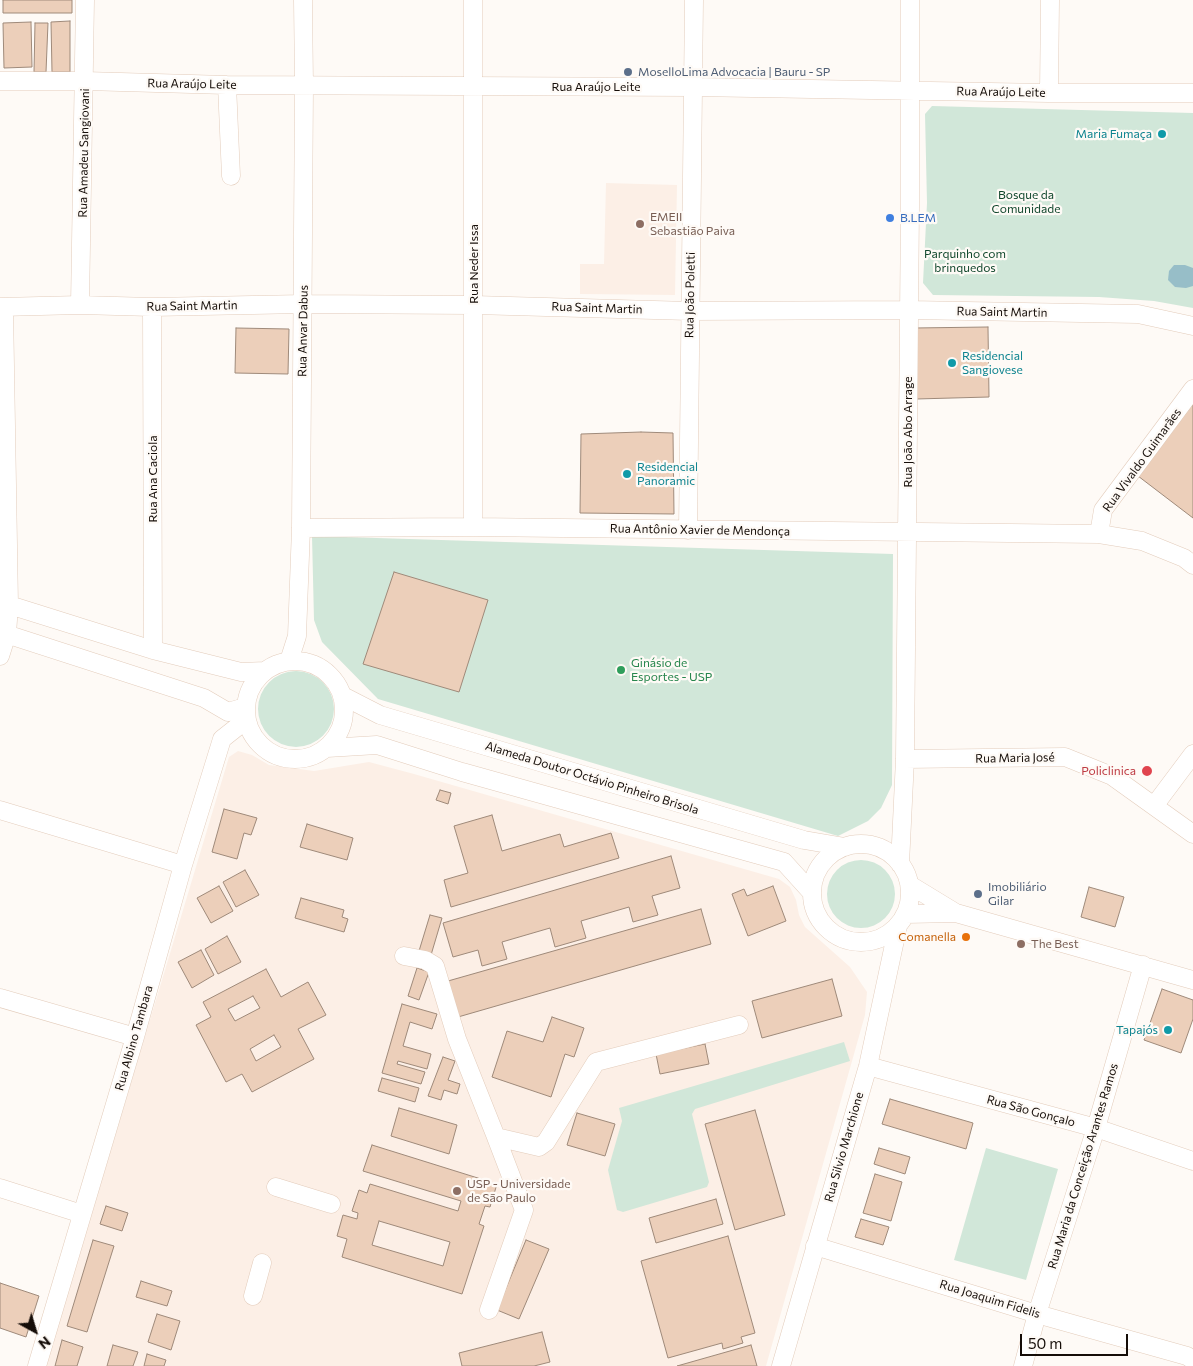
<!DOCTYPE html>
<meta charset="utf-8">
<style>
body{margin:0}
#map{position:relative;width:1193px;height:1366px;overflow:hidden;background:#fefaf6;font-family:Commissioner,sans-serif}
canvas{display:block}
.north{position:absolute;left:10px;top:1306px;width:50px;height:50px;-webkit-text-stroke:4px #fefaf6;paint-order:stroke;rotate:141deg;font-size:14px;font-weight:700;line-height:20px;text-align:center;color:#150d08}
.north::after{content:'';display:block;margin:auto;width:18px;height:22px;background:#150d08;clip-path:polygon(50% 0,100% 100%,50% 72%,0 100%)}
.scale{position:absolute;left:1020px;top:1334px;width:108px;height:22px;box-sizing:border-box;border:2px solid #150d08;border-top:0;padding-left:6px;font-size:15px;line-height:18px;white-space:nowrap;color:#150d08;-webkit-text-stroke:4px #fefaf6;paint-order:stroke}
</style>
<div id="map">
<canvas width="1193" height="1366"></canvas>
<div class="north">N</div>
<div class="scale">50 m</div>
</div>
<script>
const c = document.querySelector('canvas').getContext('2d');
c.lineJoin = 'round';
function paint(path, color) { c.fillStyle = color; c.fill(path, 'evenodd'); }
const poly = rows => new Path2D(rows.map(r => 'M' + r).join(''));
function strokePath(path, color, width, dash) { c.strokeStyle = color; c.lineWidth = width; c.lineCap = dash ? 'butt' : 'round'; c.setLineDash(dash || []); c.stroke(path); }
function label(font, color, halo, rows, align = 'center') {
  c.font = font + ' Commissioner,sans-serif'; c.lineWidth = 4.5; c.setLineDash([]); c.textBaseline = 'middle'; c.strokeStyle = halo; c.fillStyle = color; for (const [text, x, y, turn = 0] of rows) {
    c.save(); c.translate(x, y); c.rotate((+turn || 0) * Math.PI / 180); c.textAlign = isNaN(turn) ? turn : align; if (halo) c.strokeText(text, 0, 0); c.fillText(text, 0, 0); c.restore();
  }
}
const built = poly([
 [606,183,677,185,675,295,580,294,580,264,604,264],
 [238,751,252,755,269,765,314,771,369,762,414,774,779,879,790,887,796,900,799,915,805,927,850,967,867,992,865,1015,766,1366,46,1366,229,757]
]);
const green = poly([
 [932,106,1193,113,1193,308,1154,301,1099,297,933,295,923,283,927,203,925,114],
 [312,536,893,554,892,785,881,808,868,821,838,836,378,699,322,642,314,620],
 '258 709a38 38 0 1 1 76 0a38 38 0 1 1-76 0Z',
 '827 894a34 34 0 1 1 68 0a34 34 0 1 1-68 0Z',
 [844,1042,850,1061,695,1109,692,1114,709,1182,707,1187,623,1212,617,1210,608,1170,622,1121,619,1108],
 [986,1148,1058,1169,1026,1280,954,1260]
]);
const water = poly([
 [1174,265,1185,265,1193,268,1193,286,1186,288,1175,287,1168,280,1169,271]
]);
const building = poly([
 [3,0,72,0,72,13,3,13,3,0],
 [70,21,70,72,52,72,51,22,70,21],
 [31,22,32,67,4,68,3,23,31,22],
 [35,23,48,23,46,72,34,72,35,23],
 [988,327,989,397,916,399,914,328,988,327],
 [236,328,289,329,288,374,235,373,236,328],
 [1192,405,1193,406,1193,518,1138,476,1192,405],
 [641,432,673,433,674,514,580,513,581,434,641,432],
 [394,572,488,600,459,692,363,664,394,572],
 [440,790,451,793,448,804,436,800,440,790],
 [224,809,257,818,251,835,244,833,237,859,212,852,224,809],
 [492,815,502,851,560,834,564,847,611,833,619,858,451,907,444,880,468,873,454,826,492,815],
 [307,824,353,838,347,860,300,847,307,824],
 [671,856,680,888,652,896,658,915,633,922,629,907,581,921,586,938,555,947,550,928,502,942,507,959,482,966,478,950,453,957,443,923,671,856],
 [245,870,259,895,236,907,223,882,245,870],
 [219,886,233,911,211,923,197,898,219,886],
 [773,886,786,921,748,936,732,894,744,889,747,896,773,886],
 [1089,887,1124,897,1115,927,1081,917,1089,887],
 [301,898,344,910,342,917,348,919,344,932,295,918,301,898],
 [701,909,711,944,458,1017,448,981,701,909],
 [430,915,442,918,431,955,419,951,430,915],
 [227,936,241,962,218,974,205,949,227,936],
 [201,950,214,975,192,988,178,962,201,950],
 [417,968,429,972,419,1000,408,996,417,968],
 [266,969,281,997,308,982,326,1015,298,1029,314,1059,252,1092,242,1074,226,1082,196,1025,211,1017,203,1002,266,969],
 [253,996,260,1008,235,1021,228,1009,253,996],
 [274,1035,281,1047,256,1061,250,1049,274,1035],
 [832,979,842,1016,762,1038,752,1001,832,979],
 [1162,989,1193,1000,1193,1019,1181,1053,1144,1040,1162,989],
 [402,1004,437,1014,432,1029,410,1022,403,1046,431,1054,427,1069,398,1061,397,1064,425,1072,421,1084,382,1073,402,1004],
 [552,1017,584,1028,574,1057,565,1054,551,1097,492,1077,507,1031,543,1042,552,1017],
 [705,1044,709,1064,660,1074,656,1054,705,1044],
 [443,1057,455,1061,448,1080,460,1084,457,1094,444,1090,441,1100,428,1096,443,1057],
 [382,1078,419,1088,415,1102,378,1091,382,1078],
 [890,1099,973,1123,966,1149,882,1124,890,1099],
 [399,1108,457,1125,449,1154,391,1136,399,1108],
 [755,1110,785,1215,735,1230,705,1124,755,1110],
 [577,1113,615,1124,605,1156,567,1145,577,1113],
 [372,1145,497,1184,490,1207,485,1206,479,1224,484,1226,462,1294,342,1257,347,1239,337,1236,343,1215,357,1219,358,1213,352,1211,359,1190,367,1193,370,1184,458,1211,461,1201,363,1171,372,1145],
 [379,1221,450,1242,443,1266,372,1245,379,1221],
 [879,1148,910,1157,905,1174,874,1164,879,1148],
 [875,1174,902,1182,891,1221,863,1213,875,1174],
 [716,1199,723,1224,656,1243,649,1218,716,1199],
 [106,1206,128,1213,122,1231,100,1224,106,1206],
 [861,1219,889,1227,883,1245,855,1237,861,1219],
 [728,1236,755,1333,741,1337,743,1343,723,1349,722,1343,668,1358,641,1261,728,1236],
 [93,1240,114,1246,87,1332,67,1326,93,1240],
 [526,1240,549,1249,519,1319,497,1310,526,1240],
 [141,1281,172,1291,167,1306,136,1297,141,1281],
 [0,1283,39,1296,26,1337,0,1328,0,1283],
 [157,1314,180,1321,171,1350,148,1342,157,1314],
 [542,1332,550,1362,534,1366,462,1366,459,1353,542,1332],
 [62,1340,83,1347,77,1366,55,1366,62,1340],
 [113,1345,138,1352,133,1366,107,1366,113,1345],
 [751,1345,757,1366,677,1366,751,1345],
 [147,1354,166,1360,164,1366,144,1366,147,1354]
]);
const minor = poly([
 [473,0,473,527],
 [0,81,85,81,227,85,693,87,1049,93,1193,93],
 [227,85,231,176],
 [1049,93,1050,0],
 [80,305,85,0],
 [0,307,80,305,152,307,303,304,474,305,690,311,909,310,1138,314,1193,326],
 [152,307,153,650],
 [301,528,473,527,1099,534,1142,541,1184,558,1193,565],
 [688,530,694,0],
 [1099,534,1103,510,1193,389],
 [0,602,153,650,241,672,265,671],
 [0,632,204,698,228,712,245,707],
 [0,656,7,634,9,605,4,308],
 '246 710a49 49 0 1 1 98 0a49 49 0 1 1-98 0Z',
 [289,661,297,636,301,528,304,85,303,0],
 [343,696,380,715,804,840,845,847],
 [327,748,377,745,462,772,784,862,812,893],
 [905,759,1065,757,1112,776,1193,834],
 [1154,806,1193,754],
 [0,810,183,865],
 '812 893a49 49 0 1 1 98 0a49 49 0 1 1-98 0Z',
 [900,864,905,759,910,206,910,0],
 [910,885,956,913,1193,980],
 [905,914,956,913],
 [404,956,425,960,435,966,457,1039,496,1137,539,1147,546,1142,596,1062,739,1025],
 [0,998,135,1037],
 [868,1066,1096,1128,1193,1161],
 [276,1187,331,1204],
 [0,1188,82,1214],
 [815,1246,1037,1314,1187,1356,1193,1360],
 [253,1296,262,1263],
 [489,1310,524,1210,496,1137],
 [37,1366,135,1037,183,865,222,739,246,720],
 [781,1366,868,1066,898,926],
 [1023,1366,1037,1314,1096,1128,1143,965]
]);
const markers = [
 [628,72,5,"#5c6f8a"],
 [1162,134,5,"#0f9aa8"],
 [890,218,5,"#3f7fe0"],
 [640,224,5,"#8d6e63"],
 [952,363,5,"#0f9aa8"],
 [627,474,5,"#0f9aa8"],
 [621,670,5,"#2e9e5b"],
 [1147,771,6,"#e0444e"],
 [978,894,5,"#5c6f8a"],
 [966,937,5,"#e8710a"],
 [1021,944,5,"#8d6e63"],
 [1168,1030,5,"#0f9aa8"],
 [457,1191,5,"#8d6e63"]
];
const serviceNames = [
 ["MoselloLima Advocacia | Bauru - SP",638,72],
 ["Imobiliário",988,887],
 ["Gilar",988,901]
];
const streetNames = [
 ["Rua Araújo Leite",192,84,1],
 ["Rua Araújo Leite",596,87],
 ["Rua Araújo Leite",1001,92,1],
 ["Rua Amadeu Sangiovani",84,153,-89],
 ["Rua Neder Issa",474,264,-90],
 ["Rua João Poletti",690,295,-89],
 ["Rua Saint Martin",192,306,-1],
 ["Rua Saint Martin",597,308,2],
 ["Rua Saint Martin",1002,312,1],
 ["Rua Anvar Dabus",303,331,-89],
 ["Rua João Abo Arrage",908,432,-90],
 ["Rua Vivaldo Guimarães",1142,460,-54],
 ["Rua Ana Caciola",153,479,-90],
 ["Rua Antônio Xavier de Mendonça",700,530,1],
 ["Rua Maria José",1015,758,-1],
 ["Alameda Doutor Octávio Pinheiro Brisola",592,778,17],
 ["Rua Albino Tambara",134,1038,-74],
 ["Rua São Gonçalo",1031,1111,15],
 ["Rua Silvio Marchione",844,1147,-74],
 ["Rua Maria da Conceição Arantes Ramos",1083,1166,-73],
 ["Rua Joaquim Fidelis",990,1299,17]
];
const cultureNames = [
 ["Maria Fumaça",1152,134],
 ["Residencial",962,356,"left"],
 ["Sangiovese",962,370,"left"],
 ["Residencial",637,467,"left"],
 ["Panoramic",637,481,"left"],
 ["Tapajós",1158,1030]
];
const parkNames = [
 ["Bosque da",1026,195],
 ["Comunidade",1026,209],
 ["Parquinho com",965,254],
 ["brinquedos",965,268]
];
const educationNames = [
 ["EMEII",650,217],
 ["Sebastião Paiva",650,231],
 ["The Best",1031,944],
 ["USP - Universidade",467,1184],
 ["de São Paulo",467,1198]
];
const shopNames = [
 ["B.LEM",900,218]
];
const leisureNames = [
 ["Ginásio de",631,663],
 ["Esportes - USP",631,677]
];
const healthNames = [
 ["Policlinica",1136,771]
];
const foodNames = [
 ["Comanella",956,937]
];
paint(built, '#fcefe6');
paint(green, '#d1e7d9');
paint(water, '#97bec8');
paint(building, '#eccfba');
strokePath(building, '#9f8a7a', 1);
strokePath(minor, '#e3ccbb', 19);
strokePath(minor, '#fff', 18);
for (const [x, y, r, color] of markers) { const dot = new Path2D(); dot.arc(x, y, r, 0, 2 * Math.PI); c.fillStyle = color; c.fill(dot); strokePath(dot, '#fefaf6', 2); }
label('12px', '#4e5e75', '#fefaf6', serviceNames, 'left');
label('12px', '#150d08', '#fefaf6', streetNames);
label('12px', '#0d838f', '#fefaf6', cultureNames, 'right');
label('12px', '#10472c', '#fefaf6', parkNames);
label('12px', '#785e54', '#fefaf6', educationNames, 'left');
label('12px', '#366cbe', '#fefaf6', shopNames, 'left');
label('12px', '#27864d', '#fefaf6', leisureNames, 'left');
label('12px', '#be3a42', '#fefaf6', healthNames, 'right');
label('12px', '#c56008', '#fefaf6', foodNames, 'right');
</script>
